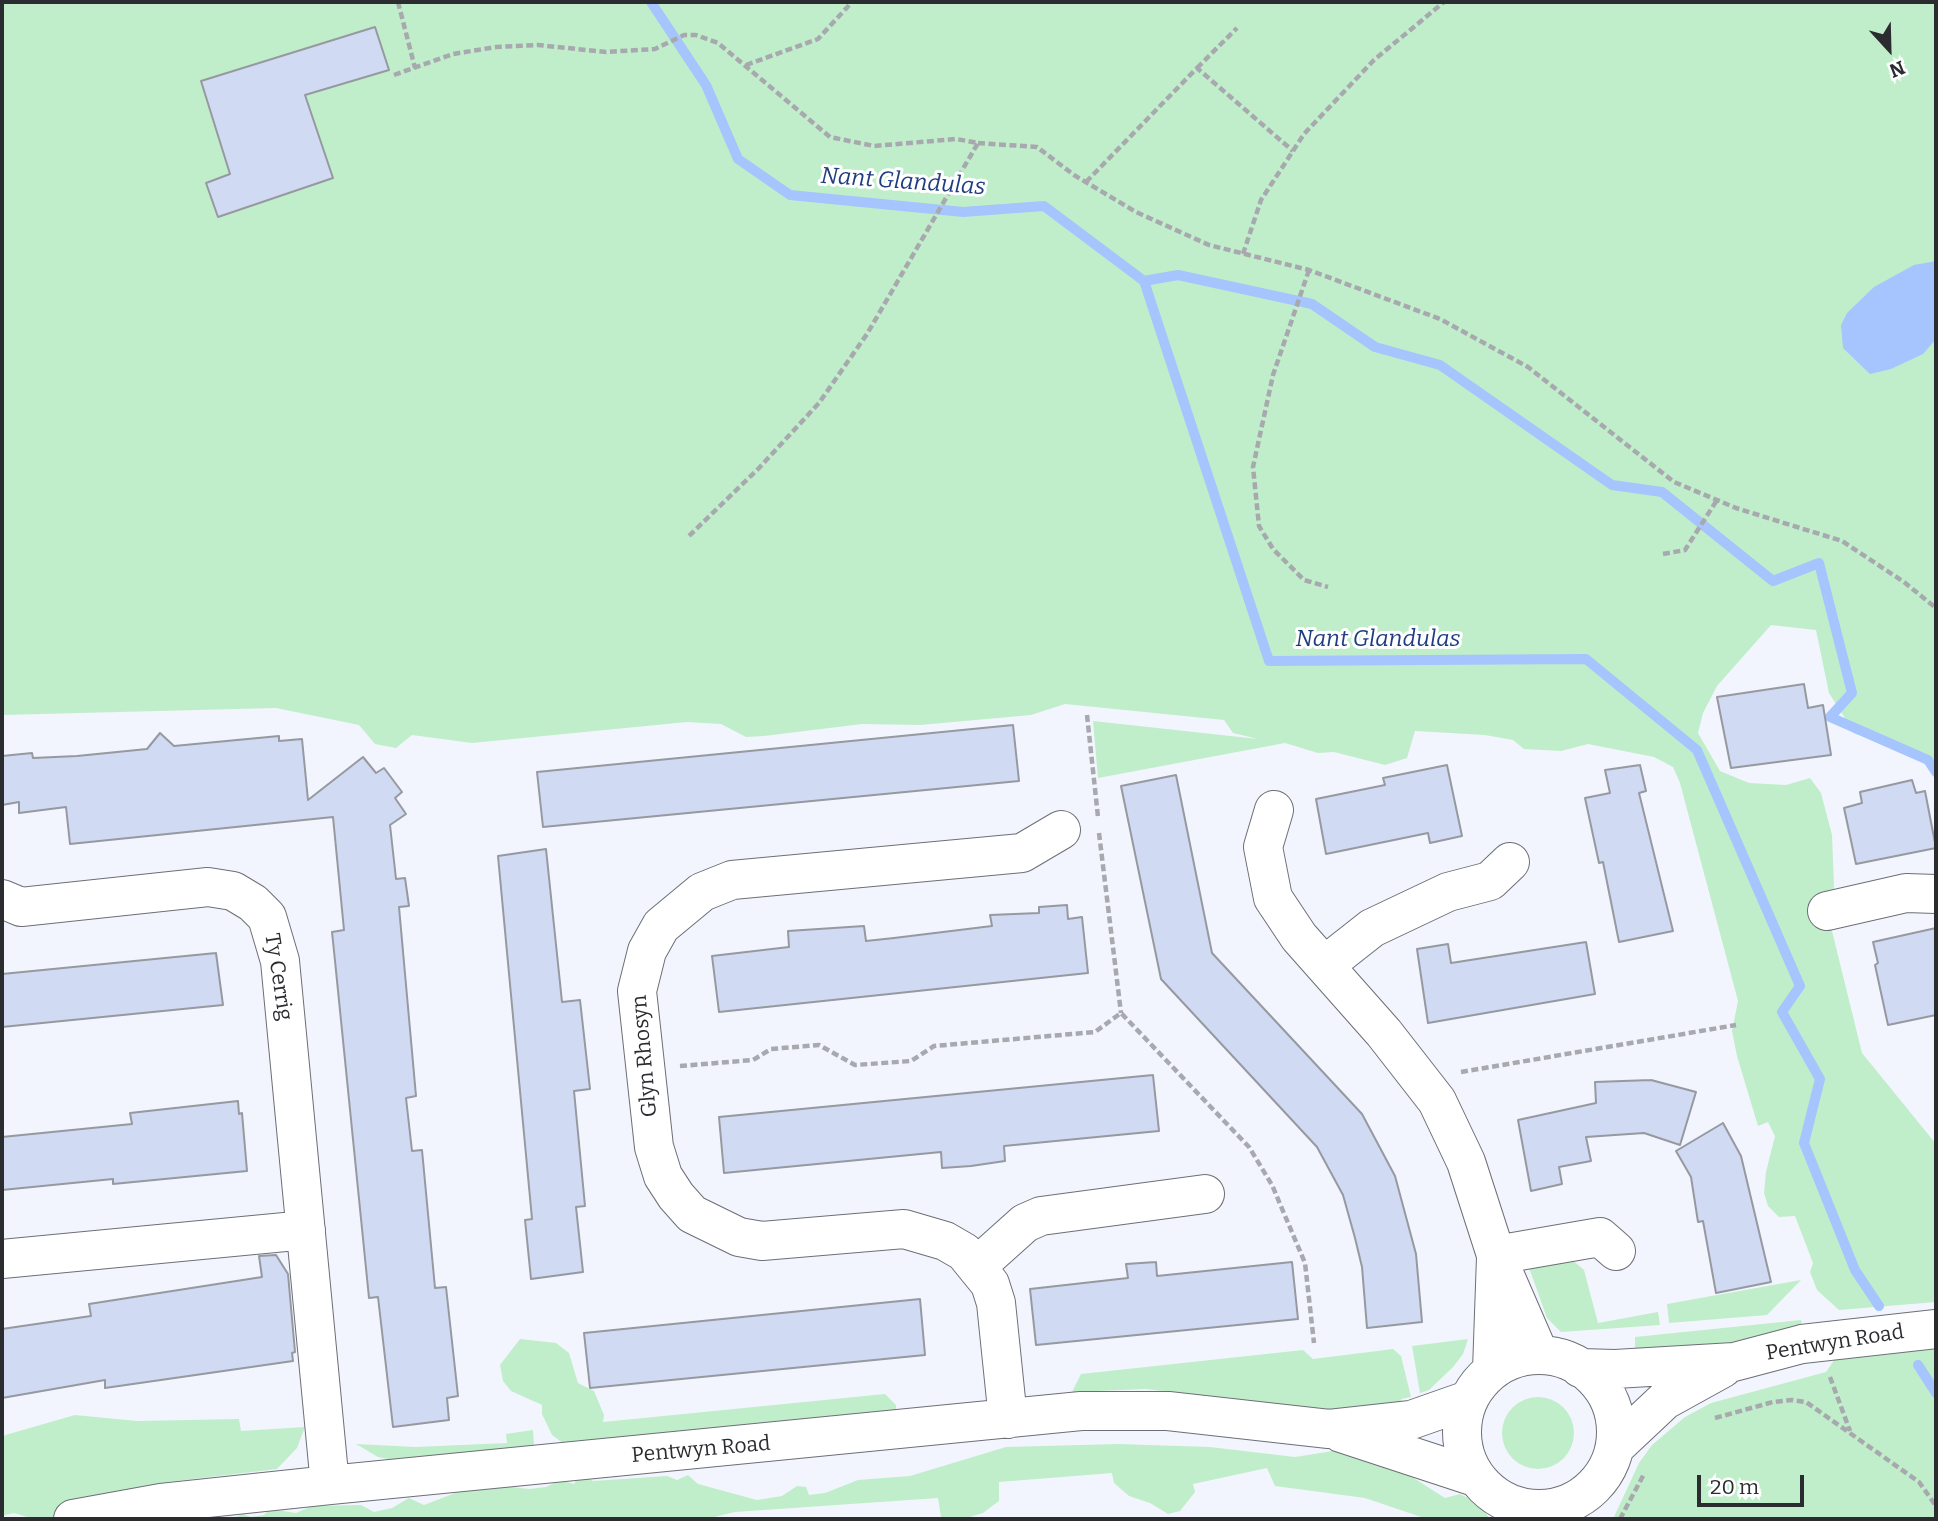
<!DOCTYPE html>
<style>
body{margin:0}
#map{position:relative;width:1938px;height:1521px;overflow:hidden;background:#f2f5fd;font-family:Bitter,serif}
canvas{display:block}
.frame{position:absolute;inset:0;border:4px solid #2b2c2f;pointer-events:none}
.north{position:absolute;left:1854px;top:14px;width:70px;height:70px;-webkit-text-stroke:5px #fff;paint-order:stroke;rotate:158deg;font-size:19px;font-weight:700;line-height:28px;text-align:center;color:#2b2c2f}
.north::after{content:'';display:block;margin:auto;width:24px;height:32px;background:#2b2c2f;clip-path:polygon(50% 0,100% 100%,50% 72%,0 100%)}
.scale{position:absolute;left:1697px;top:1475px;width:107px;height:32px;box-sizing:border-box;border:4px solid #2b2c2f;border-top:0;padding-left:9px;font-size:21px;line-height:24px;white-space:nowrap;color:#2b2c2f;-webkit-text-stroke:5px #fff;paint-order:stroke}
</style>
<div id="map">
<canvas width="1938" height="1521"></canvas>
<div class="frame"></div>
<div class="north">N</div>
<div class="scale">20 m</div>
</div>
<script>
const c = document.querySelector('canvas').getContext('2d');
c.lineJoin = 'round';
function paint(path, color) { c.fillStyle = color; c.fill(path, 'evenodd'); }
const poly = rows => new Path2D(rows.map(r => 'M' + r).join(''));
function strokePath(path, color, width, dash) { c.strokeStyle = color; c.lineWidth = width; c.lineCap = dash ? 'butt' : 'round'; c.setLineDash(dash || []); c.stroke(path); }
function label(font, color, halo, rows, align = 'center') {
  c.font = font + ' Bitter,serif'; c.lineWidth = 6; c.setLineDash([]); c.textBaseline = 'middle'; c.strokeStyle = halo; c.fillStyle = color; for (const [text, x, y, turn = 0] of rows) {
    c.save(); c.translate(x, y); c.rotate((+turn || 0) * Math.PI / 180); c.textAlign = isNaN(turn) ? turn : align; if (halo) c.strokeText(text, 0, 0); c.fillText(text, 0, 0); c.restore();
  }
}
const green = poly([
 [2,2,1936,2,1936,765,1926,754,1855,734,1829,693,1816,630,1771,625,1717,686,1703,713,1698,733,1720,771,1749,783,1786,785,1810,778,1821,793,1832,835,1834,886,1831,927,1862,1053,1936,1144,1936,1302,1839,1310,1817,1290,1810,1272,1813,1263,1795,1216,1779,1217,1768,1206,1764,1193,1766,1172,1775,1136,1768,1122,1758,1126,1737,1056,1732,1031,1738,1001,1680,783,1673,767,1654,757,1588,744,1561,751,1524,749,1513,740,1485,735,1415,731,1407,758,1385,765,1334,752,1318,753,1285,743,1098,778,1093,721,1258,739,1233,733,1224,720,1065,704,1031,715,920,725,862,724,764,736,746,737,721,724,687,722,472,743,412,735,396,748,375,744,359,725,276,708,2,715],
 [1570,1258,1584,1270,1598,1323,1658,1312,1660,1325,1561,1332,1547,1318,1528,1265],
 [1801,1280,1767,1315,1669,1323,1667,1304],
 [1801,1320,1802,1326,1698,1351,1635,1354,1635,1337],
 [1936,1338,1936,1519,1613,1519,1639,1463,1652,1445,1685,1417,1711,1403,1826,1372,1839,1353,1874,1352,1888,1355,1899,1343],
 [520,1339,556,1343,569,1353,578,1383,594,1391,604,1415,603,1422,885,1394,896,1405,896,1410,594,1440,580,1446,567,1446,552,1435,542,1414,542,1405,511,1391,503,1381,500,1365],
 [1468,1339,1463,1354,1453,1367,1429,1390,1420,1393,1412,1346],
 [1393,1349,1401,1356,1411,1397,1401,1399,1404,1408,1353,1412,1145,1389,1072,1392,1081,1374,1303,1350,1313,1359],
 '1502 1433a36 36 0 1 1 72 0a36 36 0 1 1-72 0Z',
 [75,1415,137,1421,239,1419,241,1431,305,1427,297,1448,277,1469,168,1482,73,1504,50,1519,34,1519,14,1513,2,1516,2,1436],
 [533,1430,534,1446,393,1460,378,1457,356,1444,415,1447,507,1443,506,1434],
 [1118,1444,1210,1447,1295,1457,1339,1450,1402,1464,1412,1477,1445,1498,1460,1494,1479,1504,1490,1519,1427,1519,1365,1498,1275,1486,1267,1468,1193,1484,1195,1492,1180,1511,1168,1514,1150,1503,1129,1496,1114,1483,1112,1473,999,1482,999,1501,983,1513,963,1519,941,1517,938,1498,735,1512,706,1519,232,1519,242,1514,251,1517,264,1515,270,1509,296,1513,312,1506,361,1505,374,1512,392,1508,409,1498,424,1505,463,1490,495,1485,529,1489,546,1487,560,1480,574,1484,577,1479,587,1477,593,1481,667,1476,677,1480,688,1475,698,1484,757,1500,782,1496,797,1486,806,1487,809,1495,825,1493,858,1480,910,1476,1006,1447]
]);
const water = poly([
 [1936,261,1936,339,1923,354,1891,369,1870,374,1843,348,1841,325,1847,313,1874,287,1914,265]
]);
const stream = poly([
 [651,2,706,85,738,159,790,195,963,212,1044,206,1144,281,1269,661,1586,659,1697,750,1800,986,1782,1012,1820,1079,1804,1143,1855,1270,1879,1306],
 [1144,281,1178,275,1312,304,1375,347,1440,365,1612,485,1662,492,1773,581,1819,563,1852,693,1830,717,1928,760,1936,772],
 [1918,1365,1936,1393]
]);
const building = poly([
 [375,27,389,70,305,95,333,178,218,217,206,183,230,174,201,81,375,27],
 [1804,684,1808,708,1823,705,1831,755,1731,768,1717,697,1804,684],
 [1013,725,1019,781,543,827,537,772,1013,725],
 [160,733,174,746,279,736,279,741,302,739,308,800,363,757,376,773,384,768,402,792,395,798,406,814,390,825,396,879,405,878,409,906,399,907,416,1096,406,1098,412,1151,422,1150,435,1288,446,1287,458,1396,447,1398,449,1420,393,1427,378,1297,369,1298,334,951,332,932,344,930,333,817,70,844,66,807,19,813,19,802,2,805,2,756,32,753,33,758,77,756,147,749,160,733],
 [1447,765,1462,836,1430,843,1428,833,1326,854,1316,799,1385,785,1383,778,1447,765],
 [1640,765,1646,791,1639,793,1673,931,1619,942,1603,862,1599,863,1585,798,1610,793,1605,770,1640,765],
 [1176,775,1212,953,1362,1114,1395,1176,1416,1254,1422,1322,1367,1328,1362,1267,1355,1238,1343,1195,1317,1147,1161,979,1121,786,1176,775],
 [1912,780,1916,793,1925,791,1936,848,1856,864,1844,808,1862,803,1860,792,1912,780],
 [546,849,562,1002,580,1000,590,1089,574,1091,585,1206,576,1207,583,1272,531,1279,525,1220,532,1219,498,856,546,849],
 [1067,905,1068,919,1082,917,1088,973,719,1012,712,956,789,947,788,931,864,926,866,941,894,938,992,926,990,915,1039,913,1039,907,1067,905],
 [1936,928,1936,1015,1888,1025,1875,965,1878,963,1873,942,1936,928],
 [1586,942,1595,994,1428,1023,1417,949,1448,944,1451,963,1586,942],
 [216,953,223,1005,2,1027,2,974,216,953],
 [1153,1075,1159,1131,1004,1146,1005,1161,971,1166,942,1168,941,1152,724,1173,719,1117,1153,1075],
 [1651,1080,1696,1092,1680,1145,1644,1133,1586,1137,1591,1161,1559,1167,1562,1184,1531,1191,1518,1120,1596,1103,1595,1082,1651,1080],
 [238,1101,239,1114,242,1113,247,1171,113,1184,113,1179,2,1190,2,1137,132,1124,130,1113,238,1101],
 [1723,1123,1741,1156,1771,1282,1716,1293,1703,1221,1698,1222,1691,1177,1676,1151,1723,1123],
 [276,1255,288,1274,295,1352,292,1353,293,1361,105,1388,105,1380,2,1398,2,1329,91,1316,89,1304,262,1277,259,1256,276,1255],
 [1156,1262,1157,1276,1292,1262,1298,1319,1036,1345,1030,1289,1128,1278,1126,1264,1156,1262],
 [920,1299,925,1355,590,1388,584,1333,920,1299]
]);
const path = poly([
 [398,2,415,68],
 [746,65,818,39,852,2],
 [1197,68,1237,28],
 [394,75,453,54,496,47,538,45,606,52,655,49,684,35,696,35,718,43,830,137,874,146,956,139,978,143,867,334,819,403,759,468,689,536],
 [978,143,1037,147,1074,175,1136,212,1209,245,1309,270,1440,319,1528,367,1674,482,1736,508,1842,541,1904,582,1936,608],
 [1086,182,1197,68,1293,151],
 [1243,254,1261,200,1304,134,1374,60,1444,2],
 [1309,270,1273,375,1253,467,1259,526,1273,549,1304,580,1328,587],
 [1663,554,1685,550,1717,500],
 [1087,715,1098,817],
 [1099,833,1121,1013],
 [680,1066,753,1060,771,1049,819,1045,855,1065,911,1061,934,1046,1095,1032,1121,1013,1249,1147,1272,1185,1305,1263,1314,1343],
 [1461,1072,1736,1025],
 [1830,1377,1850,1431],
 [1715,1418,1773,1402,1792,1400,1806,1402,1919,1482,1936,1506],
 [1620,1519,1644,1474]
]);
const minor = poly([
 [1274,810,1263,847,1273,898,1299,937,1384,1033,1437,1101,1466,1162,1496,1255,1539,1354],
 [2,899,21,907,208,887,233,891,253,903,267,917,280,961,330,1485],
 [1827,911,1906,893,1936,894],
 [1325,965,1372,928,1448,892,1490,881,1510,862],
 [1496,1255,1600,1237,1616,1251],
 [2,1259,306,1230],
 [977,1266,1025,1223,1041,1216,1205,1194],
 '1462 1432a77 77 0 1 1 154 0a77 77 0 1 1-154 0Z',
 [1580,1368,1615,1369,1734,1362,1802,1344,1936,1329],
 [1492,1370,1496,1257],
 [1008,1419,996,1303,990,1284,964,1252,945,1241,904,1229,762,1241,739,1237,692,1214,676,1196,663,1176,654,1147,637,991,647,951,661,926,702,892,732,880,1022,853,1061,830],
 [1341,1433,1475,1477],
 [1615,1447,1665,1400,1723,1368],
 [73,1519,161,1503,330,1485,1081,1411,1168,1411,1329,1429,1411,1420,1468,1400]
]);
const streetNames = [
 ["Ty Cerrig",278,977,81],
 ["Glyn Rhosyn",645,1056,-95],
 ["Pentwyn Road",1835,1343,-9],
 ["Pentwyn Road",701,1450,-5]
];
const waterNames = [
 ["Nant Glandulas",903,182,4],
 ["Nant Glandulas",1378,640]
];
paint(green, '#c0eeca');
paint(water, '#a6c4fe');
strokePath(stream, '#a6c4fe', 10);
paint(building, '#d1daf3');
strokePath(building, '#9699a0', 2);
strokePath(minor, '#6d6f76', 40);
strokePath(path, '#a7a9af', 4.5, [7, 3.5]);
strokePath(minor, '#fff', 38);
label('21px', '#2b2c2f', '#fff', streetNames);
label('italic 23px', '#1f3d80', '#fff', waterNames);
</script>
